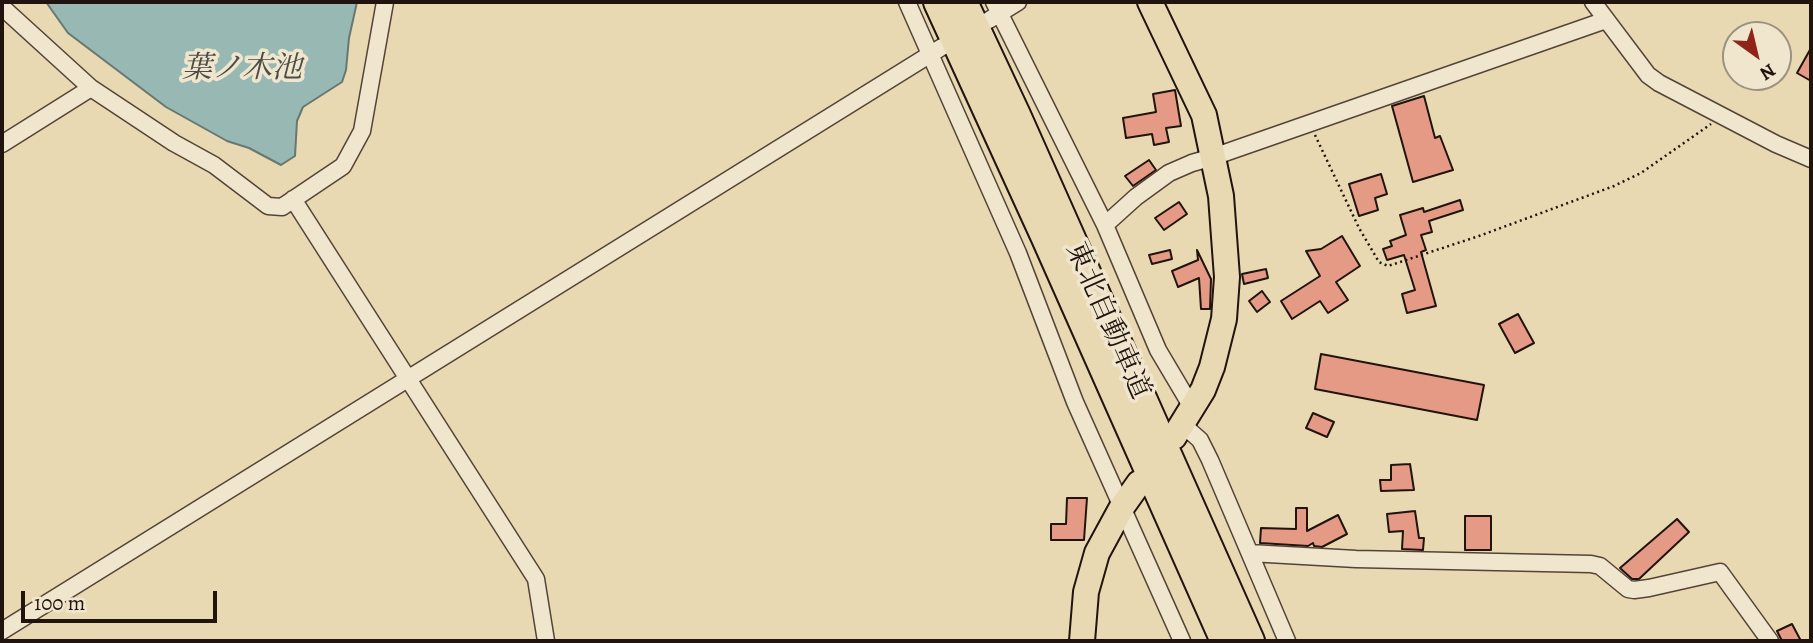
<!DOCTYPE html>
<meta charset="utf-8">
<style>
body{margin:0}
#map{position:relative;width:1813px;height:643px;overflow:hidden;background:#e8d9b3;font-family:Alegreya,serif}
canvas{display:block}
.frame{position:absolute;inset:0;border:4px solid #21130e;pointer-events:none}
.north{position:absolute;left:1722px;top:21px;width:70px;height:70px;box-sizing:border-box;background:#f0e6ce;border:2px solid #9d9281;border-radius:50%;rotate:146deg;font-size:19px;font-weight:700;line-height:28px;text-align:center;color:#21130e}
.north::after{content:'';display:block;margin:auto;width:24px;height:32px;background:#8f2418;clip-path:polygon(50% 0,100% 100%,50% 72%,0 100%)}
.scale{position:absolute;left:21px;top:591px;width:196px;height:32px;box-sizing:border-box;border:4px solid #21130e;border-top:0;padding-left:9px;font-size:21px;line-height:24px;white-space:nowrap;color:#21130e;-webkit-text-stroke:5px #f0e6ce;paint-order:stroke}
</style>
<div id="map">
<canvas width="1813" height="643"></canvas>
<div class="frame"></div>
<div class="north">N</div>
<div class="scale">100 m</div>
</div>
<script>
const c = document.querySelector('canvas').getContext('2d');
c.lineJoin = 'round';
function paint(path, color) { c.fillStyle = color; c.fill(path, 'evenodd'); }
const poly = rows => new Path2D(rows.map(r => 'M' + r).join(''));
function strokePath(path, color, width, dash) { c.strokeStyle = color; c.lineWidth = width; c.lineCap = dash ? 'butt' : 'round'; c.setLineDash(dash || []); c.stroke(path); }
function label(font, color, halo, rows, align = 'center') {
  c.font = font + ' Alegreya,"Noto Serif JP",serif'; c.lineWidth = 7; c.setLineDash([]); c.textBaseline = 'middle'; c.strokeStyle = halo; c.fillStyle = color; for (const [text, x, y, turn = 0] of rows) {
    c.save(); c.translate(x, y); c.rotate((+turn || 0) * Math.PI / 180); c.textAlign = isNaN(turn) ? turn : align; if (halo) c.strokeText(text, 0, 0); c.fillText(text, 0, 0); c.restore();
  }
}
const water = poly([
 [46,2,357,2,349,38,346,70,342,82,303,107,297,121,295,156,281,165,249,148,227,141,166,107,68,33,46,2]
]);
const building = poly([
 [1811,48,1811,81,1797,73,1811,48],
 [1175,90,1181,126,1166,128,1169,142,1154,145,1152,134,1126,138,1123,118,1156,112,1153,94,1175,90],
 [1424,96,1435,138,1440,136,1453,170,1413,182,1392,106,1424,96],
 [1149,160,1156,170,1133,186,1125,176,1149,160],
 [1381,174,1387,194,1375,198,1378,210,1359,216,1349,184,1381,174],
 [1460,200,1463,210,1429,221,1432,232,1421,235,1426,250,1421,252,1436,306,1407,313,1402,294,1415,290,1404,255,1387,260,1383,249,1392,246,1390,241,1406,235,1400,215,1423,208,1424,212,1460,200],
 [1179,202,1187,214,1164,230,1155,218,1179,202],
 [1342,236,1360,266,1336,282,1348,300,1328,313,1320,301,1292,319,1281,301,1320,276,1306,251,1321,249,1342,236],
 [1170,250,1172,259,1152,264,1149,255,1170,250],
 [1197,250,1211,279,1210,309,1201,309,1199,278,1178,287,1172,271,1198,260,1197,250],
 [1266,269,1268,278,1244,284,1242,274,1266,269],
 [1262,291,1270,302,1257,312,1249,301,1262,291],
 [1518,314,1534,343,1515,353,1499,324,1518,314],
 [1321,354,1484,385,1477,420,1315,389,1321,354],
 [1313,413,1334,422,1327,437,1306,428,1313,413],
 [1410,464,1414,490,1381,491,1380,480,1391,480,1391,465,1410,464],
 [1067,498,1087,498,1084,540,1051,540,1051,524,1066,524,1067,498],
 [1296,508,1307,508,1307,531,1338,515,1347,534,1322,547,1314,546,1313,543,1308,546,1260,543,1261,528,1296,529,1296,508],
 [1415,511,1419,538,1424,538,1423,550,1402,549,1403,531,1389,532,1387,514,1415,511],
 [1465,516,1491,516,1491,550,1465,550,1465,516],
 [1677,519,1689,532,1639,579,1632,579,1620,568,1677,519],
 [1792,624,1801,641,1782,641,1777,631,1792,624]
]);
const path = poly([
 [1315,135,1359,228,1379,262,1388,266,1479,236,1614,186,1641,173,1711,124]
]);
const minor = poly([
 [907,2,1018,253,1075,402,1182,641],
 [994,2,1105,225,1158,350,1193,409],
 [1593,2,1648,75,1659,83,1776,144,1811,159],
 [2,7,91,88,174,143,214,165,268,206,282,207,343,166,362,131,385,2],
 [989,20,1018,2],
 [2,144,91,88],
 [293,199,536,579,546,641],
 [1105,225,1136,197,1169,173,1192,163,1213,157,1606,20],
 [1182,424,1200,440,1210,460,1287,641],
 [1250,553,1356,559,1591,564,1600,566,1628,589,1634,590,1649,588,1720,572,1770,641],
 [2,631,942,47]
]);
const primary = poly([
 [1150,2,1204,115,1221,196,1227,277,1224,319,1212,367,1203,390,1174,437],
 [1082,641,1086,592,1097,553,1122,507,1139,483]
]);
const motorway = poly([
 [938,2,1046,238,1225,641],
 [963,2,1016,115,1250,641]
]);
const streetNames = [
 ["東北自動車道",1107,321,66]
];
const waterNames = [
 ["葉ノ木池",242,70]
];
paint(water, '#98b9b3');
strokePath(water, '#687771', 2);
paint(building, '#e49a84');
strokePath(building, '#21130e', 2);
strokePath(minor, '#534437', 19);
strokePath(primary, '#21130e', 28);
strokePath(motorway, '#21130e', 32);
strokePath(path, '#21130e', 2.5, [2, 3.5]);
strokePath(minor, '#f0e6ce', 16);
strokePath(primary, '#e8d9b3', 24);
strokePath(motorway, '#e8d9b3', 28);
label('28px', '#21130e', '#f0e6ce', streetNames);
label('italic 30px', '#4b4d48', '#f0e6ce', waterNames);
</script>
